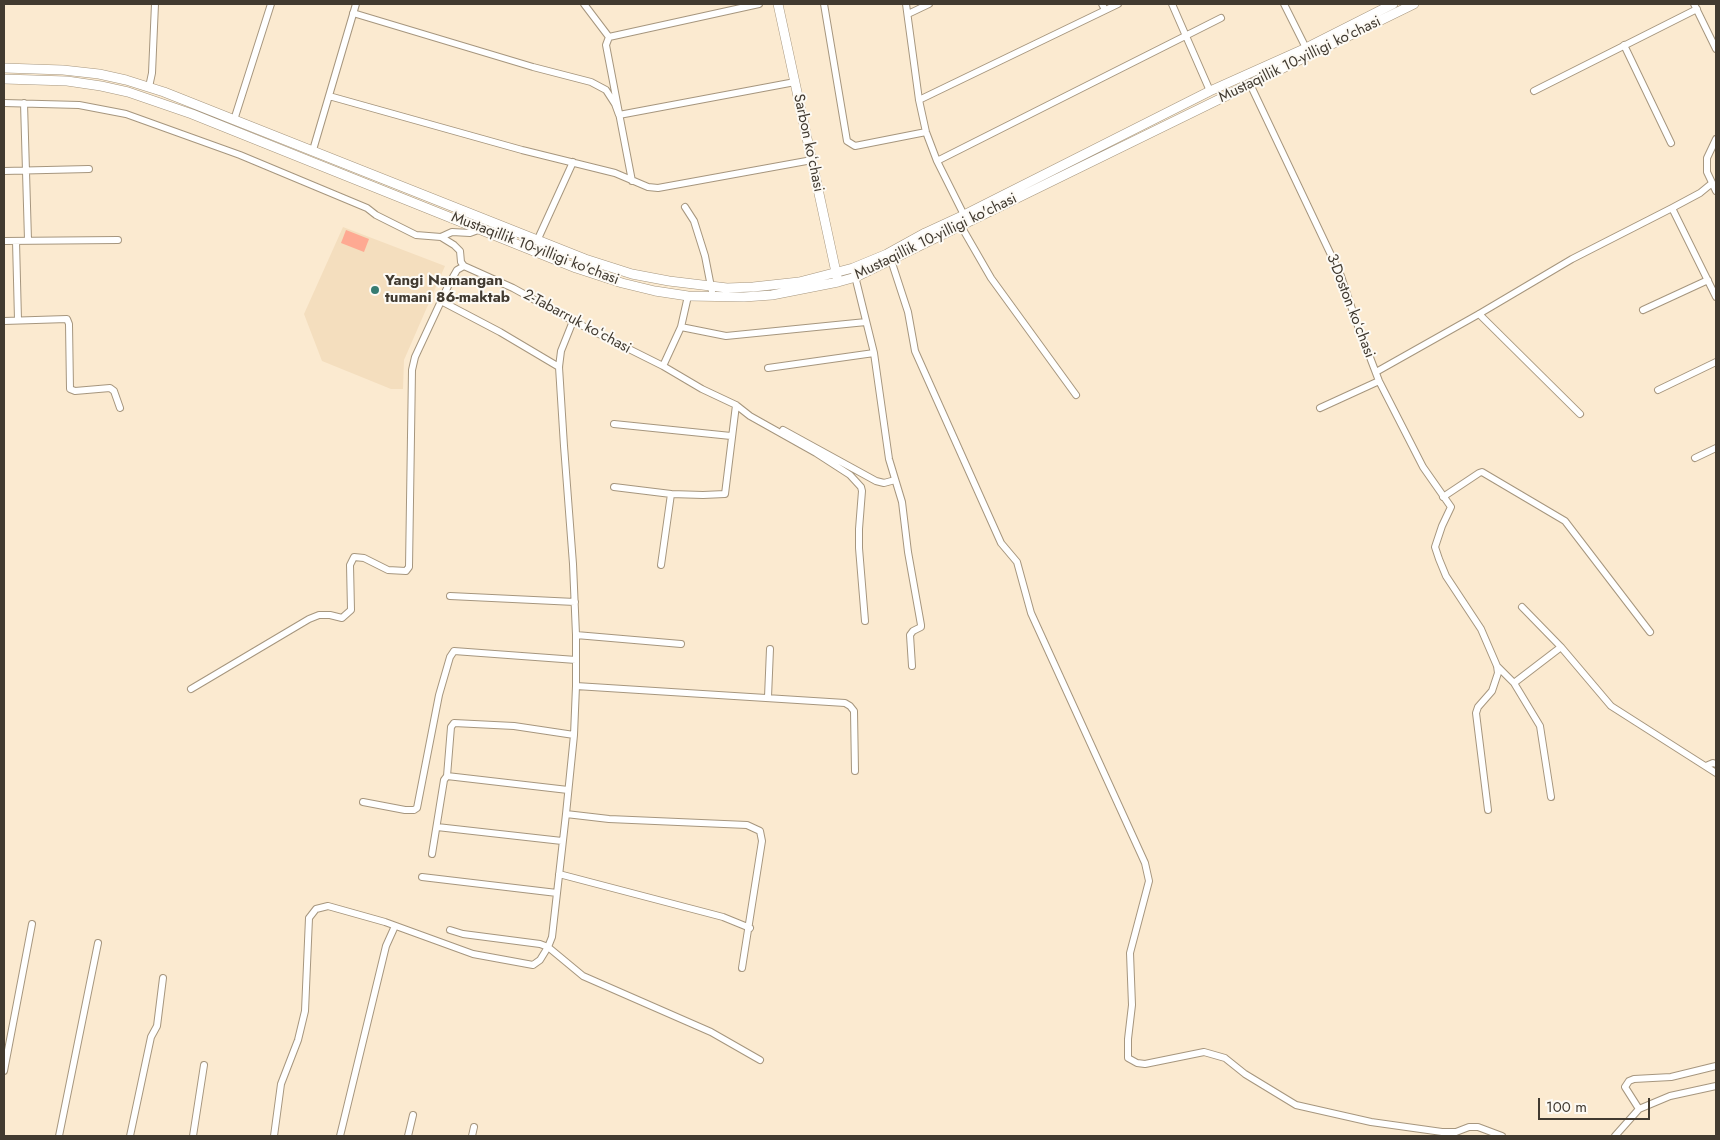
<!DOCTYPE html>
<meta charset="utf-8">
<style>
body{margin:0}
#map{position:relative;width:1720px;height:1140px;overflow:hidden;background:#fbead0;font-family:Jost,sans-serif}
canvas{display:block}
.frame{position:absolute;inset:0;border:5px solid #413a30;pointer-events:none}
.scale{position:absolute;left:1538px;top:1098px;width:112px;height:22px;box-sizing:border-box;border:2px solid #413a30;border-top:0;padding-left:6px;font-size:15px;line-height:18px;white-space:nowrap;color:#413a30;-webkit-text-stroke:4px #fdfaf4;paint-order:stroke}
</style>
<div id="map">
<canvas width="1720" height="1140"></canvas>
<div class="frame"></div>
<div class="scale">100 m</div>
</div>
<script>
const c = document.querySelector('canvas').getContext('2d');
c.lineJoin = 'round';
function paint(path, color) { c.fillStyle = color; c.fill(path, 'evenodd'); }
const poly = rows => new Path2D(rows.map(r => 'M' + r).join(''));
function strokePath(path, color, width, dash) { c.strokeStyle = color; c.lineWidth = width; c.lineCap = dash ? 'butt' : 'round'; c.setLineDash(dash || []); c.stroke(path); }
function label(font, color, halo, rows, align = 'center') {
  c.font = font + ' Jost,sans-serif'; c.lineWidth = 4; c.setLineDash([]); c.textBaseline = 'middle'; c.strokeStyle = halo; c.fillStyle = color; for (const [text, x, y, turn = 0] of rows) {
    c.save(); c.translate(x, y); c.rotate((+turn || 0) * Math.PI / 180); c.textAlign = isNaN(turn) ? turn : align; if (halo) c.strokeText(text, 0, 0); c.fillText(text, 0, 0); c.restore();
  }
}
const built = poly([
 [343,227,445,266,404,360,403,389,391,389,322,361,304,314]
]);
const green = poly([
 [346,230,369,239,364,252,341,243]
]);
const street = poly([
 [584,4,609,37],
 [824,4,847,141,855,146,926,132],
 [906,4,919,100,926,132,937,161,964,215],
 [1102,4,1105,10],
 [1172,4,1210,91],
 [1284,4,1306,48],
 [1694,4,1716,49],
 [353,13,533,67,591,82,606,90,615,104,619,115,795,82],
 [908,14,929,4],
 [1624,45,1671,143],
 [1250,84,1341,276,1355,318,1379,381,1423,467,1451,507,1442,526,1435,547,1439,559,1446,576,1481,629,1497,666,1498,673,1492,691,1478,707,1476,713,1488,810],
 [149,87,152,73,155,4],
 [1534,91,1697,9],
 [329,96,522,150,615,173,648,187,658,188,812,160],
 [919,100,1118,4],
 [4,103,79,105,126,114,240,155,367,208,376,215,416,235,441,237,454,245,460,251,461,262,464,266],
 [24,103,28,240],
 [234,120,271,4],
 [1716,139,1707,158,1707,172,1716,191],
 [313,150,356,4],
 [937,161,1221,18],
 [4,171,89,169],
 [632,181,606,45,609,37,759,4],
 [685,207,694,221,705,256,713,297],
 [1672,208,1716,297],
 [961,226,991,278,1076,395],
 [441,237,452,232,470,233,481,229],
 [4,241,118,240],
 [16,241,18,320],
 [537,241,573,162],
 [891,260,908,312,915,351,1001,543,1017,562,1031,613,1145,863,1149,881,1130,953,1132,1005,1128,1039,1128,1058,1137,1063,1145,1064,1204,1052,1225,1058,1245,1074,1296,1105,1371,1122,1442,1132,1456,1132,1469,1127,1478,1127,1502,1136],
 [464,266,513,288,573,321,663,366,702,389,736,405,750,416,816,453,850,475,861,487,862,491,859,529,859,548,865,621],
 [853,268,874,353,889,459,902,502,908,552,921,625,921,627,913,631,910,635,912,666],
 [441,301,500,332,559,367],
 [1643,310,1708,280],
 [1479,314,1580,414],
 [4,321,67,319,69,324,70,389,75,391,110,388,114,391,120,408],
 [681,327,726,336,866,322],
 [663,366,681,327,688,296],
 [768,368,874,353],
 [1376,372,1479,314,1572,259,1672,208,1700,193,1711,184],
 [1658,390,1716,362],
 [1320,408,1379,381],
 [614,424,731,436],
 [783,430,876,481,884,483,895,480],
 [1695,458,1716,448],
 [614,487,671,494,703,495,725,494,736,405],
 [1443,497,1479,473,1482,472,1565,521,1650,632],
 [661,565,671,494],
 [450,596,575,602],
 [1522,607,1561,647,1611,706,1716,773],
 [576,635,681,644],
 [1497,666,1514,683,1540,726,1551,797],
 [1514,683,1561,647],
 [576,686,845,703,850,706,854,711,855,771],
 [191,689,309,619,319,615,330,615,342,618,351,610,350,565,354,557,364,558,388,570,406,571,409,567,412,370,415,357,449,284,457,270,464,266],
 [768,697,770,649],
 [1706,766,1713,763,1716,764],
 [447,776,451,727,454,723,514,726,574,735],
 [363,802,405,810,414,810,417,808,439,695,450,657,454,651,576,660],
 [566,814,609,819,747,825,760,831,762,841,742,968],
 [437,827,562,841],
 [432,854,444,780,447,776,568,790],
 [559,874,723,917,750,928],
 [422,877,557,893],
 [450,930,463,934,540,944,548,947,583,976,711,1032,760,1060],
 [4,1071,32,924],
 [1639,1109,1625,1087,1629,1081,1634,1079,1671,1077,1716,1066],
 [59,1136,98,943],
 [130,1136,151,1037,157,1026,163,978],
 [193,1136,204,1065],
 [274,1136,281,1084,298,1040,305,1011,309,918,316,909,328,906,385,922,473,954,533,965,540,960,548,947,552,937,566,814,574,735,576,686,576,635,573,564,564,446,559,367,561,351,573,321],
 [340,1136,386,946,395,926],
 [408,1136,413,1115],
 [472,1136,474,1127],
 [1615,1136,1639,1109,1670,1096,1716,1086]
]);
const secondary = poly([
 [778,4,837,277],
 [4,68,63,70,99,74,126,80,164,92,585,259,632,274,669,281,727,288,753,287,799,282,853,268,887,254,925,233,964,215,1210,91,1306,48,1393,4],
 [4,79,67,81,101,86,128,92,192,114,576,268,622,283,655,291,688,296,744,297,772,295,838,282,856,277,1414,4]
]);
const markers = [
 [375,290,5,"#367c72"]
];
const streetNames = [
 ["Mustaqillik 10-yilligi ko'chasi",1300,60,-26],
 ["Sarbon koʻchasi",808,143,78],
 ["Mustaqillik 10-yilligi ko'chasi",936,237,-26],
 ["Mustaqillik 10-yilligi ko'chasi",535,249,21],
 ["3-Doston koʻchasi",1350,306,69],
 ["2-Tabarruk koʻchasi",577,322,28]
];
const poiNames = [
 ["Yangi Namangan",385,281],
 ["tumani 86-maktab",385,298]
];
paint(built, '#f4debe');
paint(green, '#fea992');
strokePath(street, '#a6967e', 8);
strokePath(secondary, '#a6967e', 10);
strokePath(street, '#fff', 6);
strokePath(secondary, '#fff', 9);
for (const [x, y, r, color] of markers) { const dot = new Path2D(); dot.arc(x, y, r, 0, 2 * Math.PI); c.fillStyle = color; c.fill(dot); strokePath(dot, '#fdfaf4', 2); }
label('15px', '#413a30', '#fdfaf4', streetNames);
label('bold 15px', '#413a30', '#fdfaf4', poiNames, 'left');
</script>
